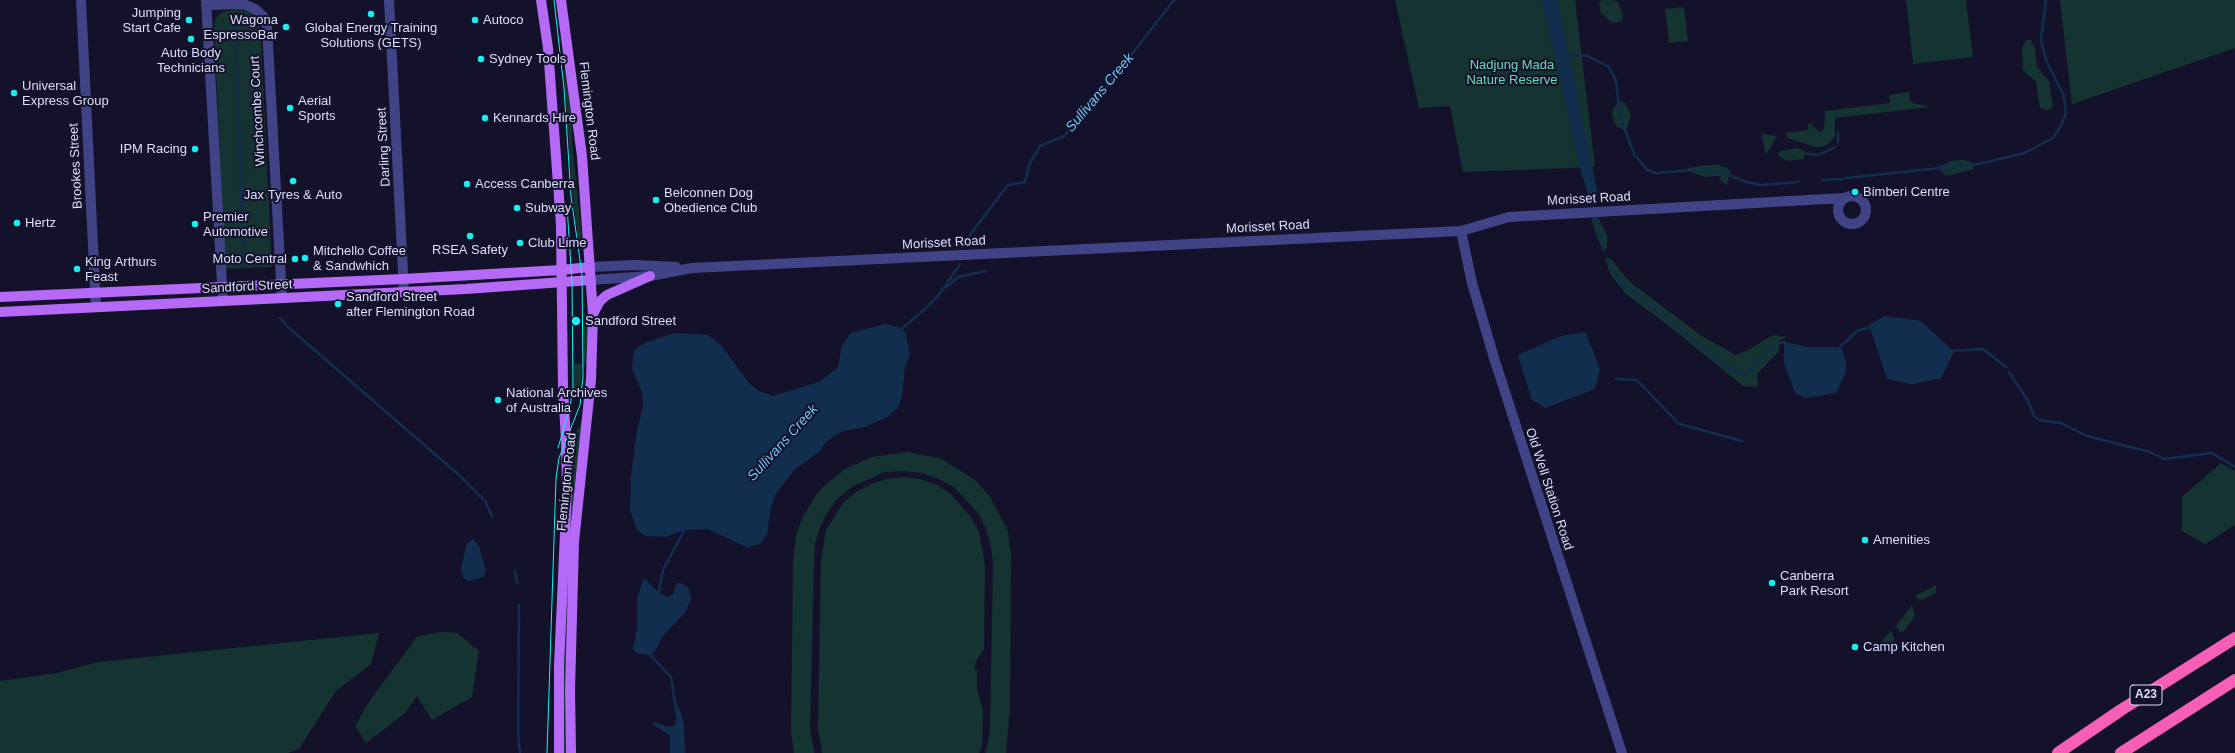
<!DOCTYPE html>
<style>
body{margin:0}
canvas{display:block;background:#14122a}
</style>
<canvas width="2235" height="753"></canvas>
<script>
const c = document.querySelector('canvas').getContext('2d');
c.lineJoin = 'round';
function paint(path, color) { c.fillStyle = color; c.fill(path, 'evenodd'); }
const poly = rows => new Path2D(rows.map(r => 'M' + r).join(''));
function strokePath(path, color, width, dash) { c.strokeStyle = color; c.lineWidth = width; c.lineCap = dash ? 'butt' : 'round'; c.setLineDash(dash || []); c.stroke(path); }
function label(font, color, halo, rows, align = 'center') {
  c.font = font + ' Helvetica,sans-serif'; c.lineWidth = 4; c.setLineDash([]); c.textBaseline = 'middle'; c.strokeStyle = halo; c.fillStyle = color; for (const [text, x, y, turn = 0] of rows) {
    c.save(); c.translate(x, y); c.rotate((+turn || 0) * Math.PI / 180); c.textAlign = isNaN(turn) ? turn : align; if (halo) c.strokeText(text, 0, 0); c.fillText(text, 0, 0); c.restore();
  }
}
const green = poly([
 [1395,0,1575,0,1595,167,1463,172,1450,106,1419,108],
 [1601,0,1614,0,1618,2,1623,15,1622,21,1612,23,1601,13,1599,4],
 [1906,0,1966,0,1973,57,1913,64],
 [2060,0,2235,0,2235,48,2072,104],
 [1684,7,1688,41,1669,43,1665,9],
 [244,8,249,10,257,17,260,23,272,267,225,269,214,25,216,18,222,12],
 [2027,40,2031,40,2035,48,2037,67,2049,81,2053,107,2048,110,2040,108,2036,82,2023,70,2022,47],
 [564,70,566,70,572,118,572,143,582,240,579,241,572,191],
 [1909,92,1910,100,1913,103,1931,107,1835,118,1835,136,1827,145,1821,147,1815,147,1787,138,1786,133,1808,130,1808,124,1811,124,1819,132,1822,131,1824,129,1825,111,1890,103,1889,95],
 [1618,101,1625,103,1631,115,1627,128,1624,130,1616,126,1613,118,1612,112],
 [1762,134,1777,136,1767,153,1765,153],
 [1798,148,1805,152,1804,159,1787,161,1778,156,1780,151],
 [1963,160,1972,162,1974,169,1946,176,1938,167,1951,161],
 [1707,165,1719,165,1728,168,1730,172,1727,185,1721,181,1719,176,1705,177,1688,171,1688,168],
 [1597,215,1607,235,1607,248,1602,250,1592,222,1592,217],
 [1610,258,1630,282,1699,334,1735,355,1749,350,1773,335,1787,337,1780,340,1779,351,1757,374,1758,387,1743,386,1673,329,1626,294,1611,275,1605,259],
 [584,314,587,314,588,320,587,364,584,364],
 [574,364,582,364,580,398,573,397],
 [582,420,570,537,565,705,566,753,563,753,562,710,570,440,573,440],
 [908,452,942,459,975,480,990,497,1008,531,1011,556,1010,709,1006,753,986,753,990,730,993,564,991,546,986,529,979,514,954,487,939,479,922,473,904,471,885,472,853,486,838,498,827,513,820,527,815,544,814,561,810,727,814,753,794,753,791,732,793,563,796,536,801,521,815,496,824,486,845,469,872,457],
 [2221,463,2235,471,2235,525,2205,544,2182,531,2182,497],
 [904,477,920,479,937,485,950,493,971,517,979,532,985,565,984,649,976,661,974,669,977,670,977,689,983,711,982,745,979,753,822,753,818,727,821,561,826,530,843,503,856,492,871,484,886,479],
 [1936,585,1936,593,1924,599,1919,600,1915,596],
 [1912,605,1915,616,1904,631,1900,632,1896,626],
 [1891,630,1894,638,1892,646,1887,652,1880,652,1877,648],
 [441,632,457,633,479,651,472,697,432,720,417,696,405,713,366,743,355,726,370,700,417,637],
 [379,633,371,664,336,691,299,749,288,753,0,753,0,681,57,673,98,662]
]);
const water = poly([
 [1542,0,1557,0,1597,189,1598,204,1592,205,1581,172],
 [1884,316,1921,321,1954,352,1941,378,1912,384,1887,379,1869,325],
 [885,324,898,327,905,332,910,354,905,368,902,396,898,408,887,417,865,427,843,431,834,436,826,442,820,451,795,469,775,495,771,507,767,535,761,543,748,548,708,529,683,530,666,537,646,536,637,530,630,510,631,476,637,430,643,407,642,392,632,369,634,350,645,343,674,333,708,335,721,345,749,383,759,391,773,396,819,382,838,368,842,345,851,333],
 [1585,332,1600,369,1595,389,1545,408,1532,400,1518,355,1561,336],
 [1784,342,1808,347,1841,347,1846,362,1846,372,1836,393,1806,398,1795,393,1784,362],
 [473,539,479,546,486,571,483,577,469,581,463,578,461,569,467,543],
 [644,578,660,594,668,597,673,594,677,583,680,583,689,588,691,599,685,612,663,636,655,651,650,655,636,653,633,649,637,629,637,599],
 [678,705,684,723,685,753,670,753,670,735,653,725,654,722,668,727,675,726]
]);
const stream = poly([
 [235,13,244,267],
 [1564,54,1588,56,1609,67,1616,81,1620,116,1634,154,1647,170,1656,173,1693,170,1722,172,1746,182,1761,185,1799,182],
 [1838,133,1838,142],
 [1806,154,1819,155,1835,147],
 [1846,178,1978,164,2025,153,2053,138,2062,124,2066,112,2064,96,2046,60,2041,40,2046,0],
 [1822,180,1843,179],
 [1595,217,1604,250],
 [963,247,972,232,1008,185,1025,182,1029,165,1040,146,1064,136,1093,104,1174,0],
 [1607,259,1619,280,1728,368,1745,375,1775,344,1784,342,1786,344],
 [947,287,958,277,986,271],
 [280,318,288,327,459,475,485,501,492,517],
 [899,331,925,309,938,296,960,264],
 [1838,349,1857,331,1872,327],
 [1950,351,1983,349,2006,367],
 [2009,372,2028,401,2034,416,2039,420,2061,423,2087,436,2150,452,2164,459,2212,453,2235,467],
 [1616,379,1637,380,1679,424,1742,441],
 [515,571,517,583],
 [658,596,663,570,685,529],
 [519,605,518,733,520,753],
 [649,652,650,655,671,677,677,715]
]);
const minor = poly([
 [81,0,96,307],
 [206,0,223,301],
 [389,0,404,292],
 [206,5,244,4,255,9,263,16,267,27,282,298],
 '1838 210a14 14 0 1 1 28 0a14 14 0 1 1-28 0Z',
 [1461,231,1472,283,1494,358,1622,753],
 [590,267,635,265,676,267],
 [591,280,650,276,692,268,1461,231,1509,217,1843,198]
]);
const major = poly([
 [541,0,548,48,561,225,563,389,566,440,567,489,559,665,559,753],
 [561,0,582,156,593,314,591,379,574,542,570,690,571,753],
 [0,297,403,279,561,270,590,267],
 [0,312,466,289,591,280],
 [593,314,600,301,607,295,650,276]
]);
const highway = poly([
 [2058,753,2121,710,2235,638],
 [2121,753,2235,680]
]);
const tram = poly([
 [558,448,570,407,573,386,572,282,567,206],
 [547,753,556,478,559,458,580,405,583,377,582,275,571,196,564,88,554,0]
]);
const markers = [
 [371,14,4,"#13f1f3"],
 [189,20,4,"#13f1f3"],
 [475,20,4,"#13f1f3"],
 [286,27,4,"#13f1f3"],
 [191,39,4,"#13f1f3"],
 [481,59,4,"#13f1f3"],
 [14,93,4,"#13f1f3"],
 [290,108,4,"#13f1f3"],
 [485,118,4,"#13f1f3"],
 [195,149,4,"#13f1f3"],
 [293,181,4,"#13f1f3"],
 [467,184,4,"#13f1f3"],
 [1855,192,4,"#13f1f3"],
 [656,200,4,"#13f1f3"],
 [517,208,4,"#13f1f3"],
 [17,223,4,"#13f1f3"],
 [195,224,4,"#13f1f3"],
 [470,236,4,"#13f1f3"],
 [520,243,4,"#13f1f3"],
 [305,258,4,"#13f1f3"],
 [295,259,4,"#13f1f3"],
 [77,269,4,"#13f1f3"],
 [338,304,4,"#13f1f3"],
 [576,321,5,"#13f1f3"],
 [498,400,4,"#13f1f3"],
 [1865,540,4,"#13f1f3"],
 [1772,583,4,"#13f1f3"],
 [1855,647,4,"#13f1f3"]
];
const shields = [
 [2146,695,32]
];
const shieldNames = [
 ["A23",2146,695]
];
const poiNames = [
 ["Jumping",181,13,"right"],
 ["Start Cafe",181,28,"right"],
 ["Wagona",278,20,"right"],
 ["EspressoBar",278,35,"right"],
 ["Autoco",483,20],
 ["Global Energy Training",371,28,"center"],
 ["Solutions (GETS)",371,43,"center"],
 ["Auto Body",191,53,"center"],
 ["Technicians",191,68,"center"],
 ["Sydney Tools",489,59],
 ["Universal",22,86],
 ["Express Group",22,101],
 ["Aerial",298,101],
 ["Sports",298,116],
 ["Kennards Hire",493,118],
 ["IPM Racing",187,149,"right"],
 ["Access Canberra",475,184],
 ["Bimberi Centre",1863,192],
 ["Belconnen Dog",664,193],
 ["Obedience Club",664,208],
 ["Jax Tyres & Auto",293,195,"center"],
 ["Subway",525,208],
 ["Premier",203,217],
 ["Automotive",203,232],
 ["Hertz",25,223],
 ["Club Lime",528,243],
 ["RSEA Safety",470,250,"center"],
 ["Mitchello Coffee",313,251],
 ["& Sandwhich",313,266],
 ["Moto Central",287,259,"right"],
 ["King Arthurs",85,262],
 ["Feast",85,277],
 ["Sandford Street",346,297],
 ["after Flemington Road",346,312],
 ["Sandford Street",585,321],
 ["National Archives",506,393],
 ["of Australia",506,408],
 ["Amenities",1873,540],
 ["Canberra",1780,576],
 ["Park Resort",1780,591],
 ["Camp Kitchen",1863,647]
];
const parkNames = [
 ["Nadjung Mada",1512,65],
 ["Nature Reserve",1512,80]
];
const streetNames = [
 ["Winchcombe Court",258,111,-93],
 ["Flemington Road",589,111,83],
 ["Darling Street",384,147,-93],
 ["Brookes Street",76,166,-93],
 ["Morisset Road",1589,199,-3],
 ["Morisset Road",1268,227,-3],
 ["Morisset Road",944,243,-3],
 ["Sandford Street",247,287,-3],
 ["Flemington Road",567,482,-84],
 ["Old Well Station Road",1549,489,72]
];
const waterNames = [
 ["Sullivans Creek",1100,93,-50],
 ["Sullivans Creek",783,443,-48]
];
paint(green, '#153330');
paint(water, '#122e4e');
strokePath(stream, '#122e4e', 2.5);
strokePath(minor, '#404486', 10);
strokePath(major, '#b56af7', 10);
strokePath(highway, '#f75eb5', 12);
strokePath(tram, '#13f1f3', 1);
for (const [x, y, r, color] of markers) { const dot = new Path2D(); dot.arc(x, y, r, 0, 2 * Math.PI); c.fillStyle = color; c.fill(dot); strokePath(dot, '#14122a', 1.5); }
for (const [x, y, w] of shields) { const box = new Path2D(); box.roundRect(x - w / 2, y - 10, w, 20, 3); c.fillStyle = '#14122a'; c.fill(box); strokePath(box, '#ddddfd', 1); }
label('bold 12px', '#ddddfd', null, shieldNames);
label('13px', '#ddddfd', '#14122a', poiNames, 'left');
label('13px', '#6bdbb5', '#14122a', parkNames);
label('13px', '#ddddfd', '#14122a', streetNames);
label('italic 14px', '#70c5f8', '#14122a', waterNames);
</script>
